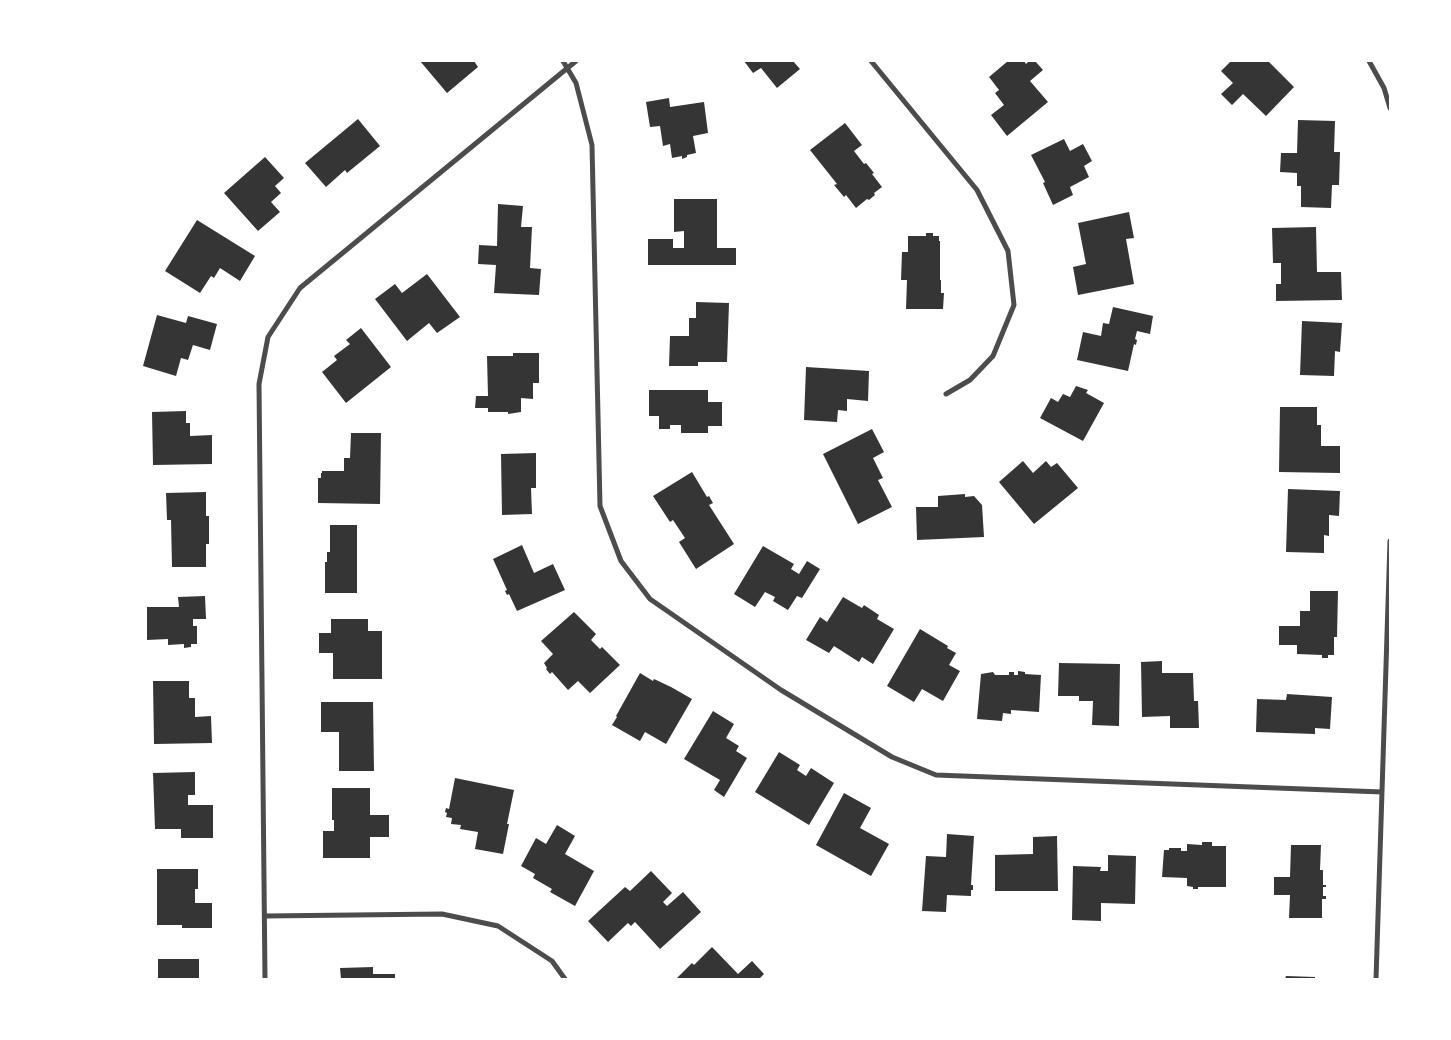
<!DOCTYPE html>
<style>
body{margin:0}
#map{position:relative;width:1451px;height:1040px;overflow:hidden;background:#fff;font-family:"Nunito Sans",sans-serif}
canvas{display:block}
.frame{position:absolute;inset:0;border:62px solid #fff;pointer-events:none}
</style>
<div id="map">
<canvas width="1451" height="1040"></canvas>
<div class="frame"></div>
</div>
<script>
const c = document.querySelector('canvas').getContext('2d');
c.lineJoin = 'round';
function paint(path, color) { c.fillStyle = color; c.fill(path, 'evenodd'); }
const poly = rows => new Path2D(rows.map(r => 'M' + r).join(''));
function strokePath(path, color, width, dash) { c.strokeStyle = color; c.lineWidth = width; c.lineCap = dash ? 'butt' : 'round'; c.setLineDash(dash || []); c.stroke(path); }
const building = poly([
 [420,61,474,61,478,67,447,93],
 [744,61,793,61,800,69,777,88,761,68,753,73],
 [1008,61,1024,61,1026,64,1029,61,1035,61,1043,70,1030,81,1048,102,1007,136,991,115,1004,105,995,93,999,90,989,77],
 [1231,61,1268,61,1294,87,1266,116,1243,94,1232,105,1221,94,1233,83,1221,71],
 [669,98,670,107,704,102,708,133,693,136,696,153,687,155,687,157,682,159,682,156,672,158,670,144,663,146,660,126,650,127,646,102],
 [358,119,380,146,347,173,345,170,326,187,305,163],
 [1298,120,1335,121,1334,152,1340,152,1339,185,1332,185,1331,208,1301,207,1301,186,1297,186,1297,173,1280,172,1281,153,1297,153],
 [845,123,862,145,854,151,864,164,866,163,874,173,872,174,882,187,874,193,875,195,869,200,867,199,856,208,846,195,844,197,834,185,837,184,810,150],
 [1064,139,1070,151,1083,144,1092,161,1084,166,1089,177,1070,187,1073,195,1053,205,1043,183,1045,182,1031,155],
 [265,157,284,178,275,186,281,193,271,202,280,212,258,231,224,193],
 [674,199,717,199,717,248,736,248,736,265,648,265,648,239,673,239,673,248,684,248,684,231,674,232],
 [498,204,523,206,521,227,532,227,530,268,541,269,539,295,494,293,496,265,478,264,479,245,497,246],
 [1129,212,1134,238,1126,239,1134,284,1078,295,1073,267,1086,264,1078,223],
 [197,220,255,256,240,281,220,268,214,278,211,276,200,293,165,271],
 [1316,227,1317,272,1341,272,1342,300,1276,301,1276,284,1281,284,1281,263,1273,263,1272,228],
 [926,233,933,233,933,236,939,236,939,241,940,241,940,280,941,280,941,293,944,293,943,309,906,309,907,280,901,280,902,252,908,252,908,236,926,236],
 [427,274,460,317,437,333,429,323,407,341,375,299,395,284,402,293],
 [696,302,729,303,727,362,698,362,698,366,669,366,670,336,689,336,689,318,696,318],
 [1113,307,1153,316,1150,334,1137,331,1135,339,1137,340,1136,345,1134,344,1128,371,1077,360,1083,332,1101,336,1103,323,1109,324],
 [157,315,186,323,188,316,217,324,210,350,193,345,188,360,181,358,176,376,143,366],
 [1302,321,1342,323,1340,352,1335,351,1334,376,1300,375],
 [361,328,391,367,346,403,322,372,337,360,334,356,350,344,346,340],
 [513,353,539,353,539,383,533,383,533,399,521,398,521,412,508,414,508,412,488,412,488,408,475,408,476,396,488,396,487,356,513,356],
 [806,367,869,371,868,401,847,399,847,411,838,410,837,422,804,420],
 [1076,386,1088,390,1086,393,1104,403,1083,441,1040,418,1051,398,1058,402,1063,394,1070,397],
 [649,390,708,390,708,402,722,402,722,426,708,426,708,433,681,433,681,425,670,425,670,429,659,429,659,416,649,416],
 [1280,407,1317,407,1317,425,1321,425,1321,446,1340,446,1340,473,1279,472],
 [186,411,186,423,190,423,190,436,212,435,212,464,153,465,152,412],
 [872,429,884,452,873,458,883,478,878,480,892,507,858,524,823,454],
 [351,433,381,433,380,504,318,503,318,478,321,478,321,473,322,473,322,471,344,471,344,458,350,458],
 [536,453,536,488,531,488,532,514,502,515,501,454],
 [1023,461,1033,473,1046,461,1051,467,1057,463,1078,488,1034,524,999,482],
 [692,472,707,497,709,496,713,503,709,505,734,544,696,569,679,542,685,538,673,520,670,522,653,496],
 [1288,489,1340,491,1339,516,1329,515,1329,536,1324,535,1324,553,1286,552],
 [206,492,206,516,209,516,209,544,206,544,206,567,172,567,171,520,167,520,166,493],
 [965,494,965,497,974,496,982,505,984,537,917,540,916,507,938,507,938,496],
 [330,525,357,525,357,593,325,593,325,562,327,562,327,552,330,552],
 [522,545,534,573,553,564,565,590,517,611,509,594,507,595,505,591,507,590,493,559],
 [763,546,794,564,791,569,799,574,807,561,820,569,802,598,797,596,788,610,773,601,775,597,765,592,755,607,734,594],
 [1310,591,1338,591,1337,637,1334,637,1334,655,1328,655,1328,658,1322,658,1322,655,1297,654,1297,645,1279,645,1279,626,1300,626,1300,611,1310,611],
 [205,596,206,619,193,619,193,626,197,626,197,644,191,644,191,647,184,648,184,644,168,645,168,639,147,640,147,607,179,607,178,597],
 [843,597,862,608,864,605,879,615,877,619,894,629,873,664,862,657,859,662,834,646,829,653,806,640,820,617,827,622],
 [574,612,596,634,591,640,600,649,602,647,620,665,590,693,578,681,568,690,552,672,550,674,546,669,547,668,544,663,553,654,541,641],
 [331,619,368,619,368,631,382,631,382,679,333,679,333,653,319,653,319,633,331,633],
 [920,629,948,646,947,648,956,653,949,665,960,671,943,701,922,689,914,702,887,686],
 [1162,661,1162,673,1193,673,1194,701,1198,701,1199,728,1170,728,1170,716,1142,717,1141,662],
 [1059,663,1120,664,1119,726,1092,725,1093,701,1079,701,1079,696,1058,696],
 [1018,671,1025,672,1025,674,1041,675,1039,712,1011,710,1011,714,1003,713,1002,721,977,719,981,674,993,672,995,675,1009,675,1009,672,1014,672,1014,675,1018,675],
 [640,673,653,681,654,679,671,687,692,699,666,744,645,732,640,741,612,725,617,717,616,716],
 [153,681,189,681,189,698,195,698,195,717,211,716,212,743,154,744],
 [1287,694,1332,697,1330,729,1315,728,1315,734,1256,732,1257,699,1286,700],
 [321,702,373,702,374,771,339,771,339,732,321,732],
 [713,711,734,724,726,738,739,746,736,751,747,758,724,797,714,790,720,780,684,759],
 [779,752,800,765,797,770,806,776,811,768,834,783,809,825,755,792],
 [195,772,195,795,188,795,188,805,213,805,213,838,181,838,181,829,155,829,153,773],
 [455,778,514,790,507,824,509,824,503,854,475,849,478,832,460,829,461,825,451,824,452,818,446,817,447,813,445,812,446,808,449,809],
 [332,788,370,788,370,815,389,815,389,837,370,837,370,858,323,858,323,831,334,831,334,820,332,820],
 [844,793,871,808,860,828,889,844,871,876,816,845],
 [557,825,575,836,565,854,594,871,575,906,550,892,552,889,533,878,535,874,521,866,536,838,546,844],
 [947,834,974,836,971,885,973,885,973,890,971,890,971,896,947,895,946,912,922,911,926,856,946,857],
 [1057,836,1058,891,995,891,995,855,1033,854,1033,837],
 [1202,842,1212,842,1212,846,1226,846,1226,887,1198,887,1198,889,1193,889,1193,887,1187,886,1187,878,1162,877,1164,850,1169,850,1169,848,1181,848,1181,851,1187,851,1187,844,1202,845],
 [1291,845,1321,845,1320,870,1323,870,1323,885,1326,885,1326,887,1323,887,1323,896,1326,896,1326,899,1322,899,1322,918,1289,918,1290,895,1274,895,1274,877,1290,877],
 [1108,855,1136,856,1135,904,1101,903,1101,921,1072,920,1073,866,1101,867,1100,871,1108,871],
 [157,869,198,869,198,889,195,889,195,903,212,903,212,928,182,928,182,925,157,925],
 [651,871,672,893,663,902,667,906,683,892,701,912,660,949,635,922,631,926,628,923,608,942,588,921,625,887,630,891],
 [712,947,738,974,752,961,764,974,759,979,676,979,692,963,694,965],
 [158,959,199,959,199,979,158,979],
 [373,967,373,974,395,974,395,979,341,979,340,968],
 [1286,976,1315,977,1315,979,1285,979]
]);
const minor = poly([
 [563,61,576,83,592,145,600,506,621,561,650,599,781,690,892,757,936,775,1382,792],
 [871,61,977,190,1008,251,1014,305,993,356,970,380,946,394],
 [1369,61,1384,88,1390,108],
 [265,916,442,914,498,926,552,961,565,979],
 [265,979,259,384,268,337,300,288,576,61],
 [1376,979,1390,541]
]);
paint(building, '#353535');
strokePath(minor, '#4c4c4c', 5);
</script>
